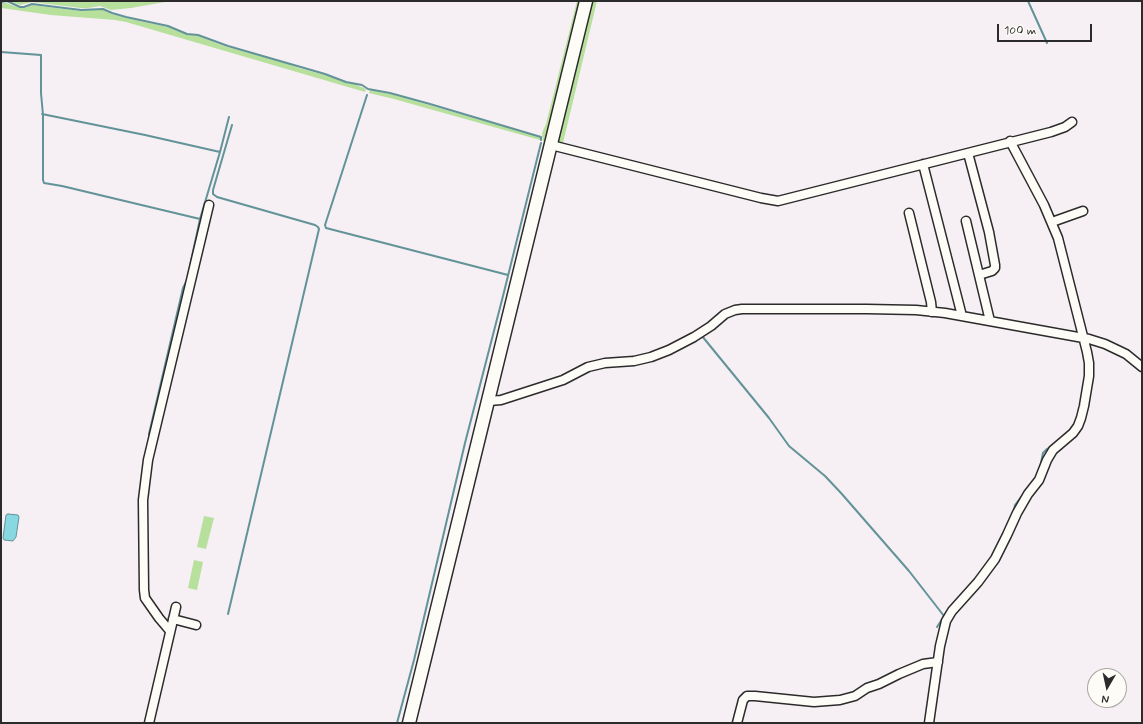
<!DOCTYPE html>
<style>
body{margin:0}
#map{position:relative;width:1143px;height:724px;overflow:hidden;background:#f6eff3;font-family:Mynerve,sans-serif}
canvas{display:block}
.frame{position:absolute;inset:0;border:2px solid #2b2b2b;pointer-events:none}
.north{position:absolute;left:1087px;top:668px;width:40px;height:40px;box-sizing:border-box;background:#fdfcf7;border:1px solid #a9a8a5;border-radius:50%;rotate:189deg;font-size:11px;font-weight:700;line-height:16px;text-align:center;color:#2b2b2b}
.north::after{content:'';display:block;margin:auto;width:14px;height:18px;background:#2b2b2b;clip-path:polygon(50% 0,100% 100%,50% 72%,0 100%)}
.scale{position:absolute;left:997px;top:24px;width:95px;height:18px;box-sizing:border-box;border:2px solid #2b2b2b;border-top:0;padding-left:5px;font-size:12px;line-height:14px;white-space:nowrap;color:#2b2b2b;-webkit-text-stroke:3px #fdfcf7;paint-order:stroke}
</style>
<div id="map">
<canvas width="1143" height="724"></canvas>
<div class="frame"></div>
<div class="north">N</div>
<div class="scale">100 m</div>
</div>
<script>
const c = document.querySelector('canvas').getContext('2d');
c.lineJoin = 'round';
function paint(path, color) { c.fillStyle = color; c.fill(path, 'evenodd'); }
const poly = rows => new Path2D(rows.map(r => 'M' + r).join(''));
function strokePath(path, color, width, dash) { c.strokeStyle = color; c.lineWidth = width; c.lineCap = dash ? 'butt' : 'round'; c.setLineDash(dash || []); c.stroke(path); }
const green = poly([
 [9,1,171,1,131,8,111,10,100,6,88,8,81,8,32,2,20,5],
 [577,1,583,1,548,142,543,141,542,133,546,124],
 [592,1,597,1,563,143,557,142],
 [1,3,6,3,20,8,25,8,32,5,81,11,102,9,111,14,126,18,168,27,186,34,198,36,227,47,286,63,299,68,325,75,348,83,354,84,366,89,365,92,126,22,115,20,51,15,1,8],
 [370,90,391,94,540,137,540,140,394,99,369,93],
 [204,516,214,518,206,549,197,547],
 [194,560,203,562,197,590,188,588]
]);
const water = poly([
 [8,514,18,515,19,517,16,537,13,541,4,540,3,538,6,515,8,514]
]);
const stream = poly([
 [1028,1,1047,43],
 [1,2,7,1,20,7,24,7,32,4,81,10,103,9,112,13,126,17,168,26,187,34,198,35,228,46,325,74,346,82,362,85,368,89,390,93,430,104,541,137,541,140],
 [1,52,41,55,41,93,43,115,43,180,44,183,62,186,200,219],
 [367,95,325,225,326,228,508,275],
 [42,114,145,135,220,152],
 [702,336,769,418,789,446,825,476,841,493,909,571,944,616],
 [150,439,149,434,183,288,187,280,200,219,220,152,229,117],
 [1040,468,1043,453,1047,449,1056,443],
 [1013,514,1015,505,1025,492],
 [228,614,319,229,318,227,315,225,217,197,213,194,213,190,232,125],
 [937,627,948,610],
 [397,723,414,660,465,443,503,296,541,143]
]);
const street = poly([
 [551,145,761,198,778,201,1051,132,1065,127,1072,122],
 [968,153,989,232,995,265,995,268,992,271,979,275],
 [923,164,962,316],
 [909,213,931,302,932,312],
 [966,221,990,321],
 [1052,222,1083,211],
 [489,401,501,400,563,380,588,367,605,363,634,361,651,357,669,350,694,337,711,326,725,314,735,310,742,309,867,309,916,310,945,313,1089,339,1105,344,1126,354,1142,367],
 [173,619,196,625],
 [170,631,159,618,145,598,144,590,143,500,148,460,209,205],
 [149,723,176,607],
 [737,723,743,700,747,696,755,696,814,702,840,700,855,696,867,688,879,684,899,674,923,664,938,662],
 [929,723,940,646,946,621,952,611,978,582,995,559,1007,535,1017,513,1028,494,1039,480,1047,460,1053,450,1073,433,1078,426,1081,418,1084,406,1089,376,1089,363,1087,352,1058,238,1044,205,1010,141]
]);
const primary = poly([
 [409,723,586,1]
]);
paint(green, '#b8e09d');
paint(water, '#87d8e1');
strokePath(water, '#629398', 1);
strokePath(stream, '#629398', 2);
strokePath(street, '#2b2b2b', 11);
strokePath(primary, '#2b2b2b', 15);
strokePath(street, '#fdfcf7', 8);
strokePath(primary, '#fdfcf7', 12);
</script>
